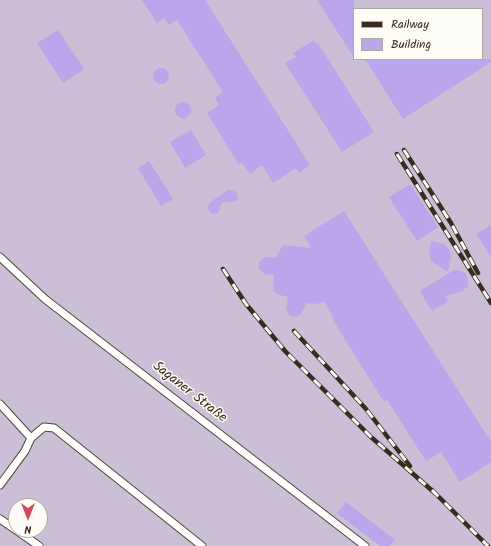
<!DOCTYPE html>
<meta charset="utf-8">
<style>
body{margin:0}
#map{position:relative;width:491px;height:546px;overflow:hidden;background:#ece2c1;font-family:Kalam,sans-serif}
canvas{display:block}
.legend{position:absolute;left:353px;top:8px;width:130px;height:52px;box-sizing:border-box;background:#fdfcf7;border:1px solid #afa8a0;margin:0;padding:5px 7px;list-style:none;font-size:12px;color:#3b2a1e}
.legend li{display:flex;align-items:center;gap:8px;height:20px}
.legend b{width:20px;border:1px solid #afa8a0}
.north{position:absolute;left:8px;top:498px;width:40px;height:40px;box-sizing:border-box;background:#fdfcf7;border:1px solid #afa8a0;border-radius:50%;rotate:180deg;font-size:11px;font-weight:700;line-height:16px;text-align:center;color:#3b2a1e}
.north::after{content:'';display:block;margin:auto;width:14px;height:18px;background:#d1495b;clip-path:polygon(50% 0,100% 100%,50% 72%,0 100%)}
</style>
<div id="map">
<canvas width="491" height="546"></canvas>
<ul class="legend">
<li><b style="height:5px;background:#3b2a1e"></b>Railway</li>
<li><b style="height:11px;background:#baa6ea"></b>Building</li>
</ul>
<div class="north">N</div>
</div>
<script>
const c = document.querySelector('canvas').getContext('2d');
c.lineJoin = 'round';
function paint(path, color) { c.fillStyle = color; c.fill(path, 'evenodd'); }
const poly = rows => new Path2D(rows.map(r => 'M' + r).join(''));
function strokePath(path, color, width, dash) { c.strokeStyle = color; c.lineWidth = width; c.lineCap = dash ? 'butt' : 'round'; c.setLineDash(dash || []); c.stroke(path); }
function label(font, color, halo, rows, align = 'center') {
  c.font = font + ' Kalam,sans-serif'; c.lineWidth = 3; c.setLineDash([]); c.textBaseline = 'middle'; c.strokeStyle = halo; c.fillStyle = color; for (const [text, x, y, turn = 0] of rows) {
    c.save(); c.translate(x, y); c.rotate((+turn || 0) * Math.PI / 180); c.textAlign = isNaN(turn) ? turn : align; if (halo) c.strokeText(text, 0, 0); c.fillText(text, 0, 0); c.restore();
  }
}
const industrial = poly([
 [0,0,491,0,491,546,0,546],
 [354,9,482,9,482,59,354,59],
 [16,506,40,506,40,530,16,530]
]);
const building = poly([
 [142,0,205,0,310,165,299,173,296,168,273,183,262,165,250,174,242,163,239,165,207,113,219,105,215,98,223,92,177,20,169,25,164,18,157,23],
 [317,0,354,0,354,57,344,42],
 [58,30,84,69,63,83,37,43],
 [314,40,316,44,318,43,374,132,342,152,285,63,296,57,293,53],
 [365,59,491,59,491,62,403,119],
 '153 76a8 8 0 1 1 16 0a8 8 0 1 1-16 0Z',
 [180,102,185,102,188,104,192,110,190,114,185,119,179,117,175,113,175,107],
 [191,130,206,155,185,168,170,142],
 [149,161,173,199,161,206,138,168],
 [410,184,438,227,417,241,389,197],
 [228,190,231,190,236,192,238,197,237,200,232,202,222,202,218,213,215,214,210,213,208,208,209,203],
 [344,211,491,442,491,462,460,482,441,452,426,461,387,400,384,402,333,320,334,319,325,302,315,304,307,303,300,315,295,317,290,316,286,309,288,297,276,294,273,290,274,275,265,274,259,269,259,263,262,259,267,257,276,258,281,248,285,245,311,248,304,236],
 [491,225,491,257,476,234],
 [431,241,444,244,450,250,451,256,448,272,431,261,429,255],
 [454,270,461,271,466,274,468,280,468,286,461,292,445,296,448,301,432,311,420,291],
 [346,502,395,540,390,546,380,546,337,513]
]);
const lane = poly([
 [0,257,45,299,365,546],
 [0,404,31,438,25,451,0,485],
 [31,438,44,427,54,428,202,546],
 [0,519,39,546]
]);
const rail = poly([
 [404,150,451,223,478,273],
 [397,154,491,303],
 [223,269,246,304,285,351,371,437,436,494],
 [294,331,366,409,410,466],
 [432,490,488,546]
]);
const streetNames = [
 ["Saganer Straße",189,393,38]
];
paint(industrial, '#cabfd7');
paint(building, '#baa6ea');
strokePath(lane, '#564636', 9);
strokePath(lane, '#fff', 7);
strokePath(rail, '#3b2a1e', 4.5);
strokePath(rail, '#fdfcf7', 3, [9]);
label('14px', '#3b2a1e', '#fdfcf7', streetNames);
</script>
